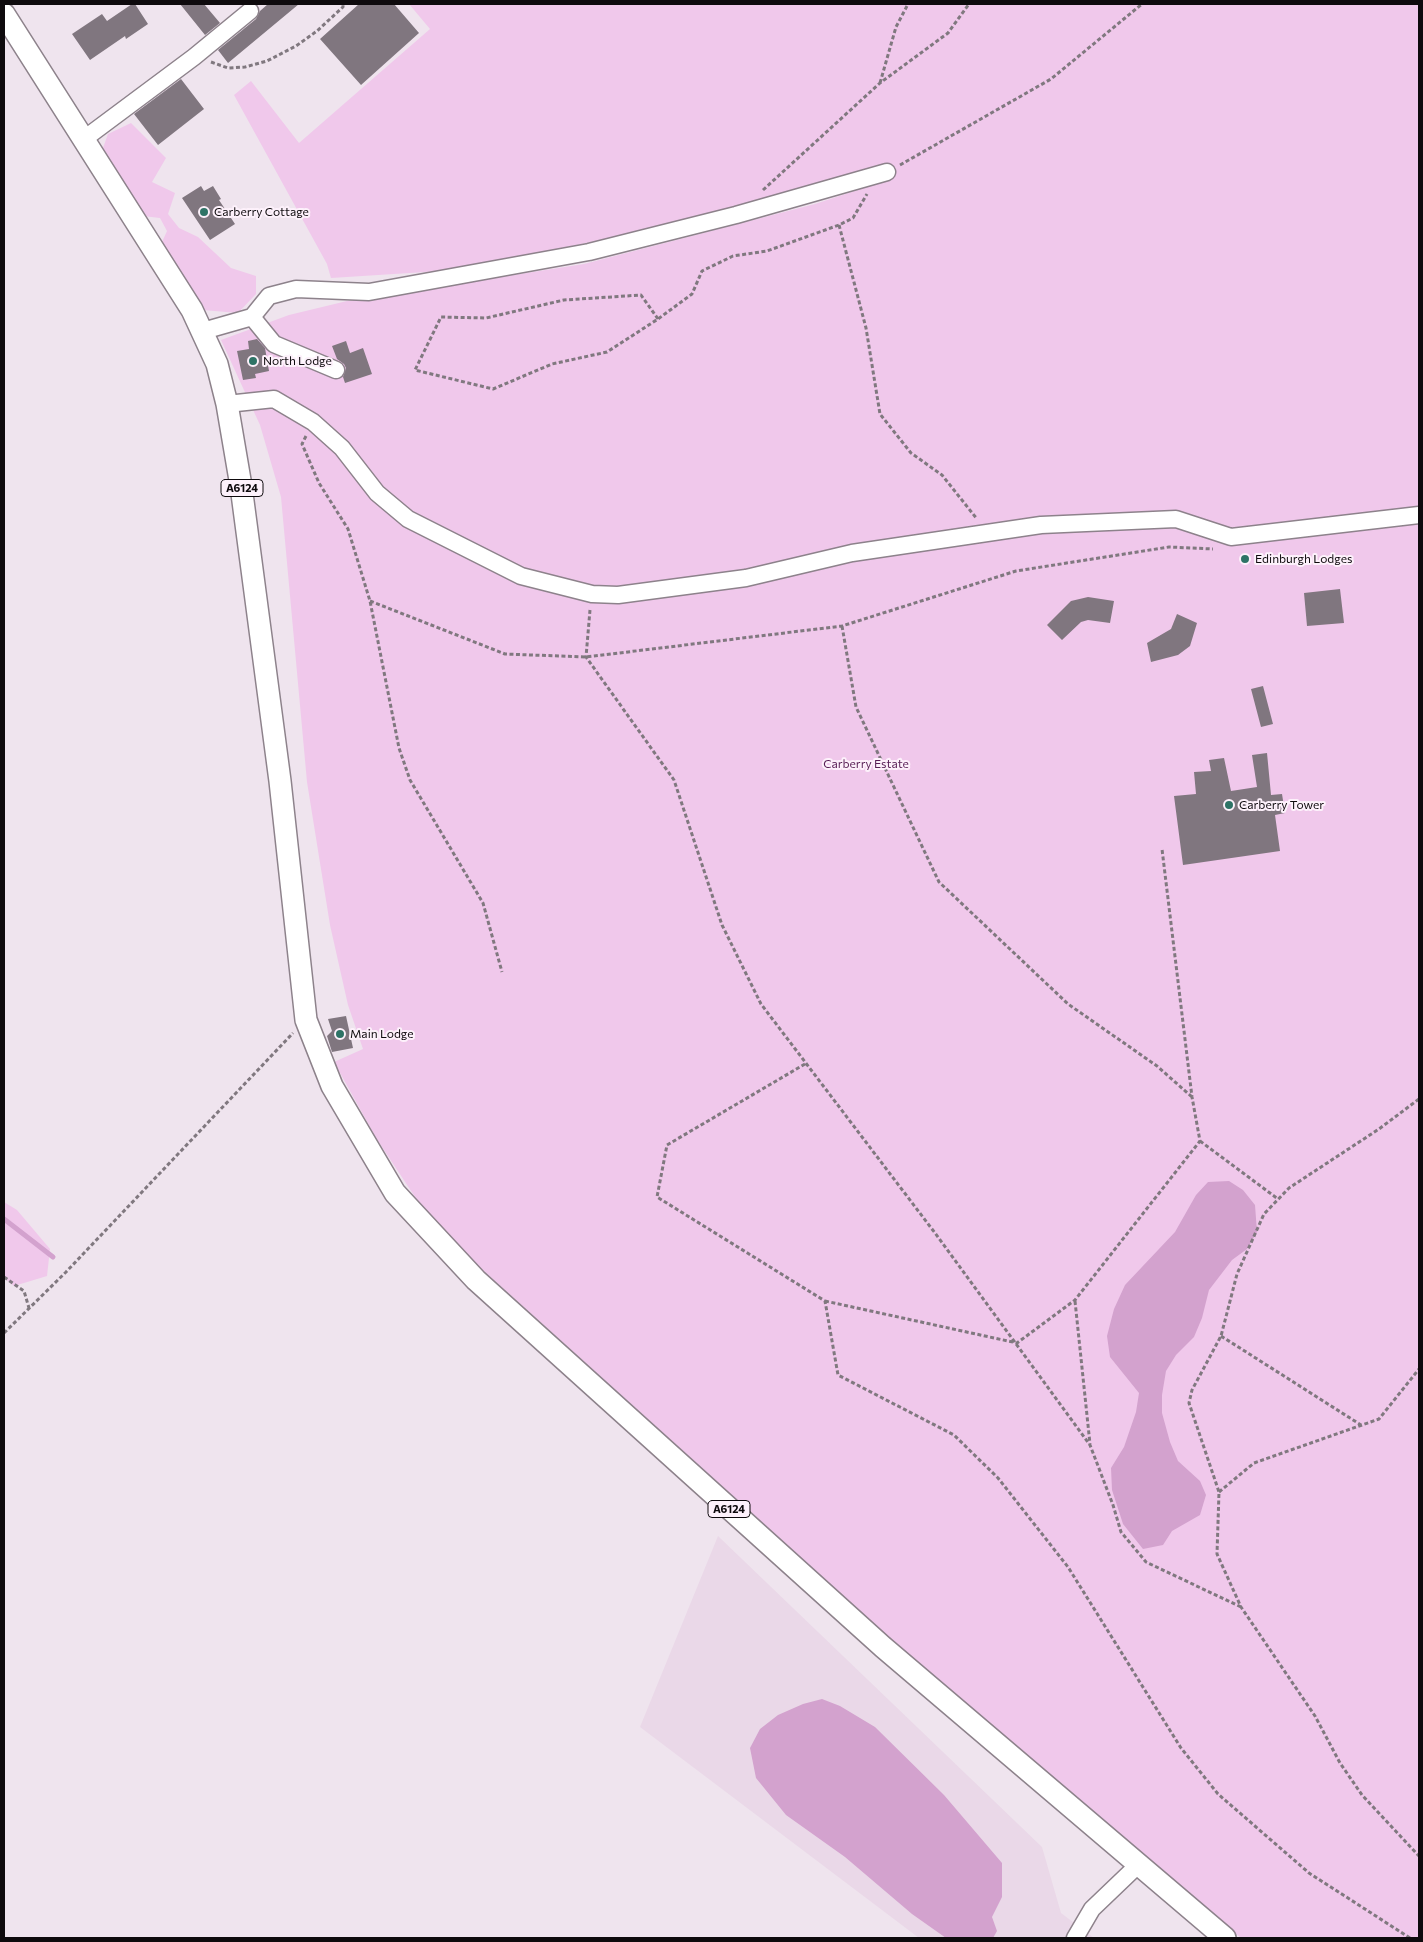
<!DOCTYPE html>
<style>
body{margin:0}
#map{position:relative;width:1423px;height:1942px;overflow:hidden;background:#efe4ee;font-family:Commissioner,sans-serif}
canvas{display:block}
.frame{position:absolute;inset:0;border:5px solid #0e0a0d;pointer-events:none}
</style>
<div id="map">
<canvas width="1423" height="1942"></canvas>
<div class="frame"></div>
</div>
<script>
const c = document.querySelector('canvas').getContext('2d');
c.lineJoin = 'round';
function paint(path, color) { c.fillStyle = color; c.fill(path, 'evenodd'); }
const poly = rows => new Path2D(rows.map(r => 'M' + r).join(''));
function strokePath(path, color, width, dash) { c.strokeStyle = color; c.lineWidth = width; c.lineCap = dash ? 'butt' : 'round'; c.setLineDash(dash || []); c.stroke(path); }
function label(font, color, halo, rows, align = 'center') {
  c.font = font + ' Commissioner,sans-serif'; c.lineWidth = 4; c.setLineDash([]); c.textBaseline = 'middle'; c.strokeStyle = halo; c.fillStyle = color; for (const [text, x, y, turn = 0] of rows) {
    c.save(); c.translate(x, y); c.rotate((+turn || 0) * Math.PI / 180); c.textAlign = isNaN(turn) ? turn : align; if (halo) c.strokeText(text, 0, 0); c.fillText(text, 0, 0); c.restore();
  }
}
const built = poly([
 [718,1536,1042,1847,1061,1913,1094,1938,919,1938,640,1727]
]);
const green = poly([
 [409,4,1419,4,1419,1938,1241,1938,902,1649,454,1244,423,1209,376,1138,334,1062,363,1049,348,1005,330,925,307,782,281,497,260,425,221,340,289,315,347,301,584,264,815,204,891,179,457,270,331,278,327,264,234,95,251,81,299,143,430,29],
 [131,123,166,158,152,182,175,193,168,214,179,228,198,237,231,268,256,276,256,294,238,313,203,310,162,242,167,231,160,218,143,216,103,148,108,134],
 [4,1202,17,1210,50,1249,47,1276,14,1286,4,1278]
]);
const water = poly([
 [1229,1181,1243,1190,1255,1205,1257,1232,1247,1249,1232,1260,1209,1290,1202,1318,1194,1337,1176,1355,1166,1371,1162,1395,1162,1413,1170,1442,1178,1461,1200,1481,1206,1495,1200,1515,1172,1531,1163,1545,1143,1549,1123,1524,1112,1490,1111,1468,1124,1447,1136,1412,1139,1393,1110,1357,1107,1336,1114,1309,1125,1285,1175,1232,1196,1195,1208,1182],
 [822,1699,840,1706,875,1727,944,1795,1002,1863,1002,1897,992,1917,997,1931,993,1938,946,1938,912,1914,845,1857,786,1815,756,1778,750,1748,760,1729,778,1715,803,1704]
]);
const stream = poly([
 [4,1219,53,1257]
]);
const building = poly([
 [132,4,135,4,148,24,126,39,125,36,90,60,72,34,102,14,107,21],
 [180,4,204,4,220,23,205,35],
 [268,4,299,4,228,63,218,50,256,19,260,11],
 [359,4,394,4,419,33,361,85,320,39],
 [181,79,204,109,158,145,134,114],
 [201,186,204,191,213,186,221,199,219,200,235,224,210,240,182,198],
 [257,339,265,348,269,371,255,374,256,378,243,380,237,351,249,349,248,341],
 [346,341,350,353,363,348,372,374,345,383,343,377,346,368,344,364,337,359,332,346],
 [1340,589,1344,623,1307,626,1304,593],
 [1088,597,1114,601,1110,623,1088,620,1081,622,1062,640,1047,625,1071,601],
 [1177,614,1197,623,1190,646,1178,655,1151,662,1147,643,1171,629],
 [1263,686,1273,724,1261,727,1251,689],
 [1267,753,1271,795,1282,794,1285,813,1275,815,1280,851,1183,865,1174,796,1196,794,1194,772,1211,771,1209,760,1224,758,1231,791,1257,787,1252,755],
 [346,1016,353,1048,332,1052,327,1036,332,1031,328,1019]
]);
const path = poly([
 [211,62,228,68,245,67,267,61,296,46,317,31,343,7,343,4],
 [880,83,896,27,908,4],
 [900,165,1051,79,1142,4],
 [763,190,880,83,948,33,969,4],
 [839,225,866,328,880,414,911,453,942,475,977,519],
 [658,319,641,295,564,300,486,318,441,317,415,370,493,389,552,364,607,352,658,319,692,294,702,271,733,256,767,251,839,225,853,218,867,194],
 [306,436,302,444,319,483,348,529,370,601,399,748,410,780,483,903,502,972],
 [370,601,505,654,586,657,842,626,1016,571,1169,547,1213,549],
 [590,610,586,657,674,780,722,925,761,1004,935,1233,1090,1445,1113,1505,1121,1532,1146,1562,1241,1607],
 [842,626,856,707,939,882,1068,1004,1157,1066,1192,1097],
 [805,1064,667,1145,657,1197,825,1301,838,1375,954,1435,998,1478,1068,1567,1181,1748,1218,1794,1309,1873,1410,1938],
 [1419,1099,1379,1129,1289,1188,1264,1214,1237,1274,1221,1336,1192,1390,1189,1403,1219,1492,1217,1554,1241,1607,1315,1716,1340,1763,1362,1795,1419,1856],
 [1200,1141,1278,1199],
 [4,1277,24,1291,29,1308],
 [825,1301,1017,1343,1075,1300,1200,1141,1192,1097,1162,849],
 [1075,1301,1090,1444],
 [4,1333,66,1272,293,1033],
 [1221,1336,1361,1425],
 [1219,1492,1254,1463,1379,1419,1419,1369]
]);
const minor = poly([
 [84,139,194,57,250,11],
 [252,317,274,344,336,370],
 [203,331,252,317,269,296,296,289,369,292,589,252,736,215,887,172],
 [227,404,274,399,313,422,342,448,377,493,408,519,521,576,592,594,618,595,746,578,852,553,1041,525,1176,519,1231,537,1419,515],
 [1075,1938,1092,1909,1138,1865]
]);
const major = poly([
 [4,14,192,310,217,364,227,404,241,486,280,781,306,1020,332,1086,395,1193,476,1280,883,1647,1225,1938]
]);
const markers = [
 [204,212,5,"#2e7366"],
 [253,361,5,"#2e7366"],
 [1245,559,5,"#2e7366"],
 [1229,805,5,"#2e7366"],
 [340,1034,5,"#2e7366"]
];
const shields = [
 [242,488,42],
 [729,1509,42]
];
const shieldNames = [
 ["A6124",242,488],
 ["A6124",729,1509]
];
const poiNames = [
 ["Carberry Cottage",214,212],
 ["North Lodge",263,361],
 ["Edinburgh Lodges",1255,559],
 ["Carberry Tower",1239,805],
 ["Main Lodge",350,1034]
];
const parkNames = [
 ["Carberry Estate",866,764]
];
paint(built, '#ead8e8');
paint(green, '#f0c8eb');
paint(water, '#d3a2ce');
strokePath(stream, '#d3a2ce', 5);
paint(building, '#80767f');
strokePath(minor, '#8d828b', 19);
strokePath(major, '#8d828b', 24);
strokePath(path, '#80787f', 3, [4, 2.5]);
strokePath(minor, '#fff', 16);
strokePath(major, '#fff', 21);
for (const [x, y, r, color] of markers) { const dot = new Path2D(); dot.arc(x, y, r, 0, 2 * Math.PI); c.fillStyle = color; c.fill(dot); strokePath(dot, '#fdf1fb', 2); }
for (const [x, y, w] of shields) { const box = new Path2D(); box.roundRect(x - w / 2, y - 8.5, w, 17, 4); c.fillStyle = '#fdf1fb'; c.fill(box); strokePath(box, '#0e0a0d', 1); }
label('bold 11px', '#0e0a0d', null, shieldNames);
label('12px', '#0e0a0d', '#fdf1fb', poiNames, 'left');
label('12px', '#571d54', '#fdf1fb', parkNames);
</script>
